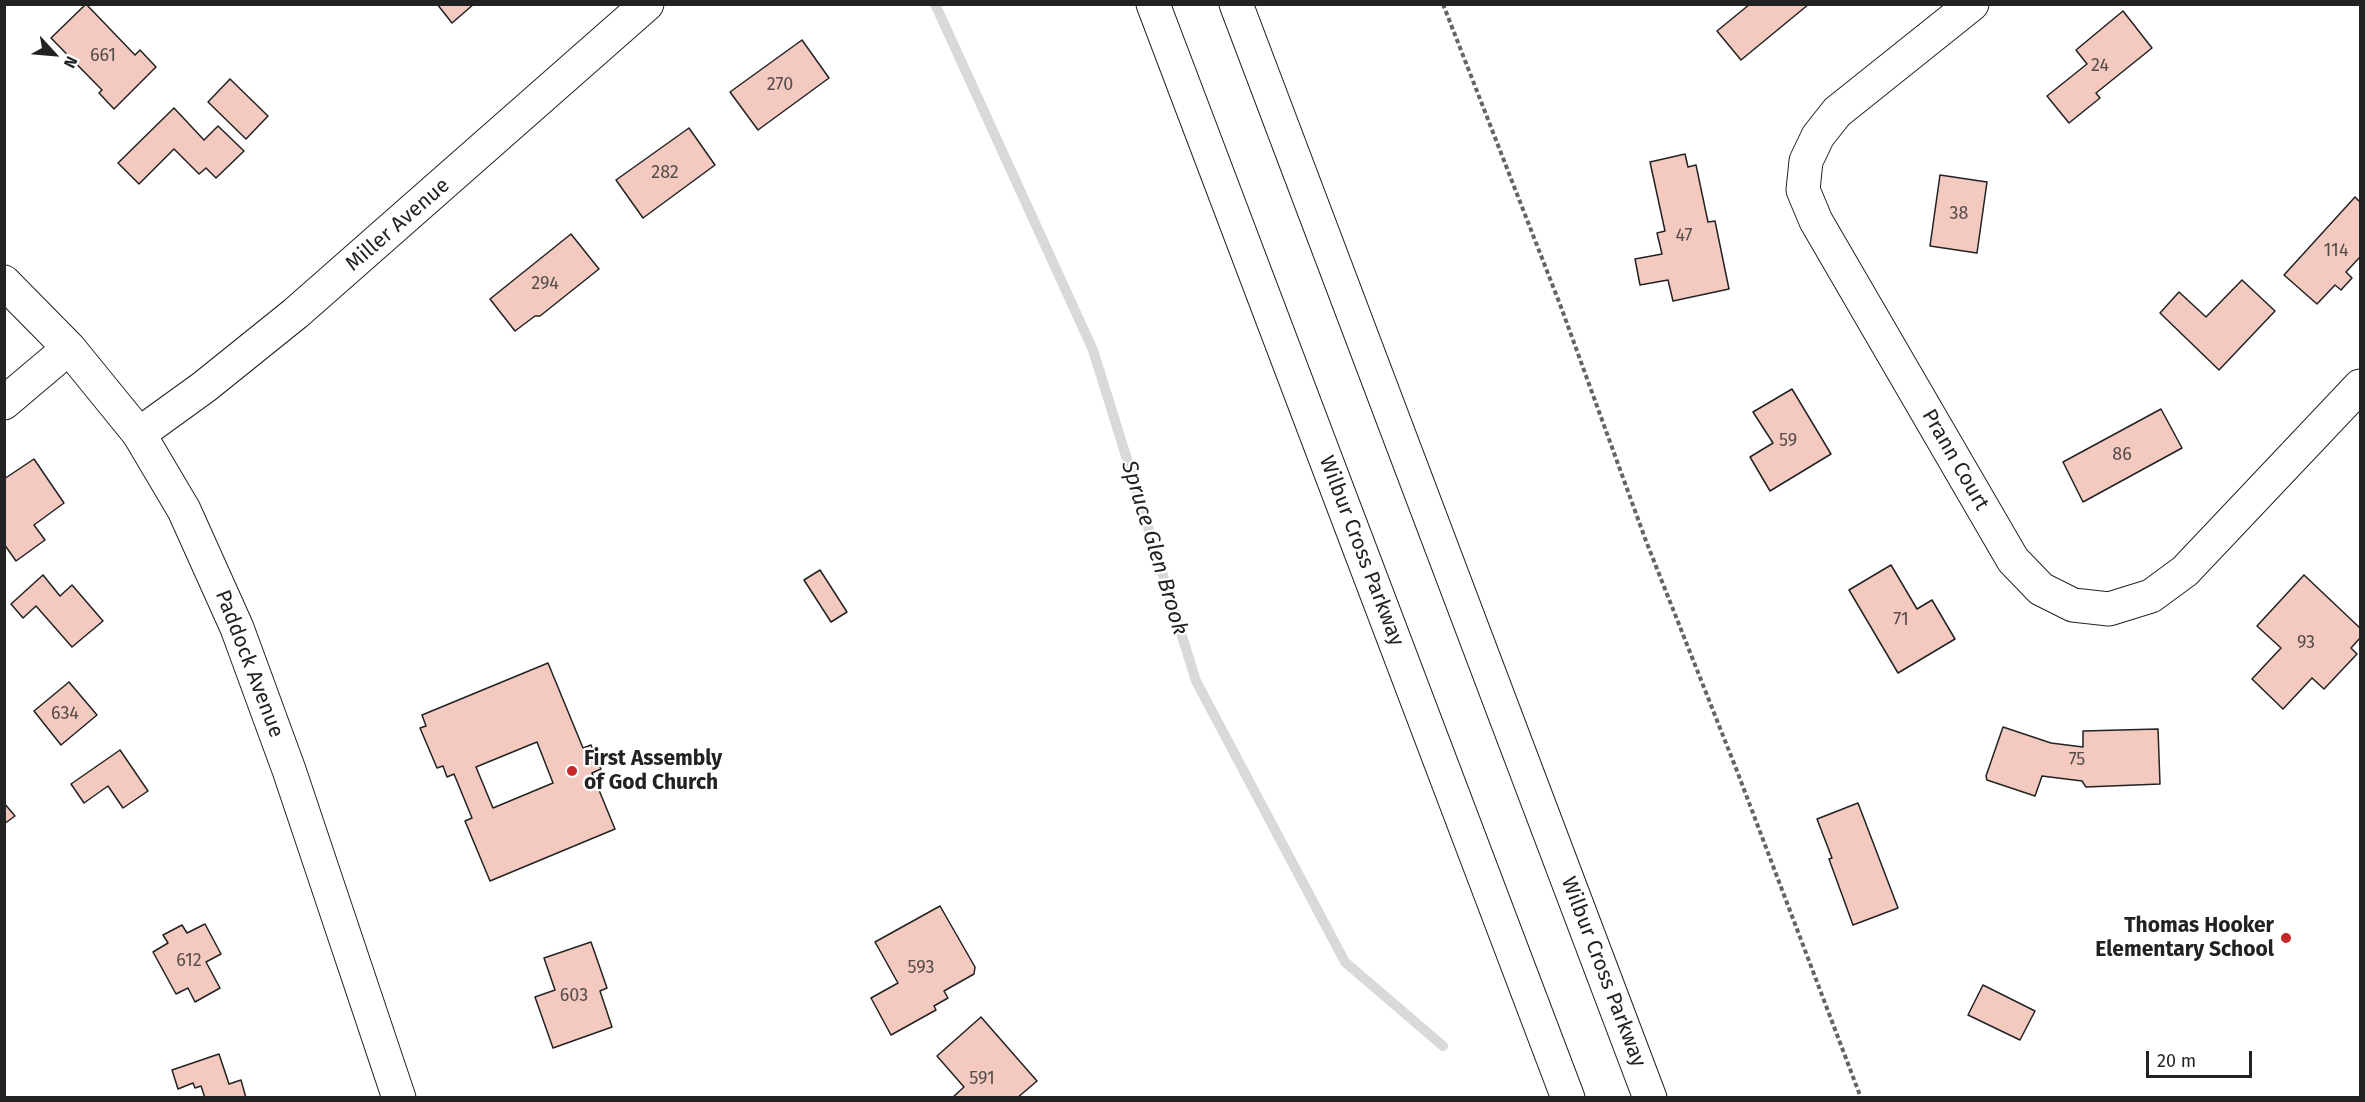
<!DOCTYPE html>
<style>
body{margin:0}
#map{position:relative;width:2365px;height:1102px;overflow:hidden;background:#fff;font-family:"Fira Sans",sans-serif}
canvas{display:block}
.frame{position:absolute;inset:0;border:6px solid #222;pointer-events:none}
.north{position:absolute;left:24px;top:24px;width:60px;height:60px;-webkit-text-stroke:4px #fff;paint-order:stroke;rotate:116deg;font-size:16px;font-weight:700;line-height:24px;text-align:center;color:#222}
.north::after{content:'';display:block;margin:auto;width:21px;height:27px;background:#222;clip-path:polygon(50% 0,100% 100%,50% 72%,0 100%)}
.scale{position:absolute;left:2146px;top:1051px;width:106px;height:27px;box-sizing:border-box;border:3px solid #222;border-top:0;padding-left:8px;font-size:18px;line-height:21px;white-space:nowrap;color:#222;-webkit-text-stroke:4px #fff;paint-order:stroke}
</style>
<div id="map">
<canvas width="2365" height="1102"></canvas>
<div class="frame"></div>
<div class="north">N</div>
<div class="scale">20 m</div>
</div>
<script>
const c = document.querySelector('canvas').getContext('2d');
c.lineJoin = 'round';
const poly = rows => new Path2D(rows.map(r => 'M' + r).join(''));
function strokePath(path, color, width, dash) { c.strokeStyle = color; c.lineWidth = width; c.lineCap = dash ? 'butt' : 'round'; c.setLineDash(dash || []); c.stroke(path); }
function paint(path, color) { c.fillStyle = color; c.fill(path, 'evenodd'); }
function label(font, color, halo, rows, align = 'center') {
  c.font = font + ' "Fira Sans",sans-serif'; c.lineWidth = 4.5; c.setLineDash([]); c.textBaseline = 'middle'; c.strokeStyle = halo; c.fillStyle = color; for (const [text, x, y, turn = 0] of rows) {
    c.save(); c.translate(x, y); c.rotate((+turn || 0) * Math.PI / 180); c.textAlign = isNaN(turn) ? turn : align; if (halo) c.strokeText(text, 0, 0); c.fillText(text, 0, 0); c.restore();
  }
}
const stream = poly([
 [935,4,1093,350,1196,681,1345,962,1443,1046]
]);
const building = poly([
 [86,4,135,55,140,50,156,67,114,109,99,93,102,90,51,38,86,4],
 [437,4,474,4,452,23,437,4],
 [1750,4,1809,4,1741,60,1717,31,1750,4],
 [2123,11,2152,48,2096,93,2100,98,2069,123,2047,96,2087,64,2076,50,2123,11],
 [802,40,829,78,758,130,730,92,802,40],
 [230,79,268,116,246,139,208,102,230,79],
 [174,108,204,140,218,126,244,151,216,178,206,168,199,174,174,149,139,184,118,163,174,108],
 [689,128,715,165,643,218,616,180,689,128],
 [1685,154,1688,167,1696,165,1708,222,1715,221,1729,289,1673,301,1668,280,1640,285,1635,259,1662,254,1657,233,1665,231,1650,162,1685,154],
 [1940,175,1987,182,1977,253,1930,246,1940,175],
 [2355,197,2360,202,2360,257,2346,272,2352,278,2341,290,2335,285,2317,304,2284,275,2355,197],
 [571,234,599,269,540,316,535,316,515,331,490,299,571,234],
 [2242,280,2275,311,2219,370,2160,313,2179,292,2206,317,2242,280],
 [1792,389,1831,454,1770,491,1750,457,1773,443,1753,412,1792,389],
 [2161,409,2182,448,2083,502,2063,462,2161,409],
 [34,459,64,503,34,525,45,540,16,561,4,544,4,479,34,459],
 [1891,565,1917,609,1932,600,1955,639,1898,673,1849,590,1891,565],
 [820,570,847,612,831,622,804,580,820,570],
 [43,575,60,596,72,585,103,621,72,647,36,606,23,618,11,604,43,575],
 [2304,575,2360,628,2360,638,2351,648,2357,654,2324,689,2312,678,2283,709,2252,679,2281,648,2257,626,2304,575],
 [548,663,583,748,591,745,601,769,592,773,615,829,490,881,465,821,472,818,454,774,447,777,443,766,437,768,420,728,426,726,422,715,548,663],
 [537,742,553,783,493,808,476,767,537,742],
 [69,682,97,715,61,745,34,711,69,682],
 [2003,727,2051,743,2083,747,2083,731,2158,729,2160,784,2086,787,2082,781,2042,776,2035,796,1987,780,1986,776,2003,727],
 [120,750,148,791,123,808,108,786,84,803,71,784,120,750],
 [4,803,15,816,4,824,4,803],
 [1858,803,1898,908,1853,925,1829,859,1832,858,1817,819,1858,803],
 [940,906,975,967,974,974,944,991,948,998,934,1006,936,1010,891,1035,871,998,898,983,875,942,940,906],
 [205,924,221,954,206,962,220,988,195,1002,188,988,176,994,153,952,168,943,163,935,182,925,187,933,205,924],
 [591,942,607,988,600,991,612,1027,553,1048,535,997,555,990,544,958,591,942],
 [1983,985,2035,1011,2020,1040,1968,1015,1983,985],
 [981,1017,1037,1081,1017,1098,952,1098,964,1087,937,1056,981,1017],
 [219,1054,229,1084,241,1080,246,1098,205,1098,201,1086,195,1088,193,1083,178,1089,172,1070,219,1054]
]);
const path = poly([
 [1443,4,1561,307,1646,541,1737,771,1861,1098]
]);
const minor = poly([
 [1972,4,1837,112,1818,136,1806,161,1803,190,1816,221,2013,560,2041,589,2073,605,2109,609,2151,596,2185,571,2360,386],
 [4,282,69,348,139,434],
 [4,403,69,348]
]);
const major = poly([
 [399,1098,289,770,237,628,184,510,139,434,204,387,296,313,647,4]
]);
const highway = poly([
 [1153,4,1568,1098],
 [1236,4,1650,1098]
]);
const markers = [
 [572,771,6,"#c62828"],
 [2286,938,6,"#c62828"]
];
const numberNames = [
 ["661",103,56],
 ["24",2100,66],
 ["270",780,85],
 ["282",665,173],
 ["38",1959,214],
 ["47",1684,236],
 ["114",2336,251],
 ["294",545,284],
 ["59",1788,441],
 ["86",2122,455],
 ["71",1901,620],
 ["93",2306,643],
 ["634",65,714],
 ["75",2077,760],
 ["612",189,961],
 ["593",921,968],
 ["603",574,996],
 ["591",982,1079]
];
const streetNames = [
 ["Miller Avenue",398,225,-41],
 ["Prann Court",1955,460,60],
 ["Wilbur Cross Parkway",1361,551,69],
 ["Paddock Avenue",249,664,69],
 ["Wilbur Cross Parkway",1603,972,69]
];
const poiNames = [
 ["First Assembly",584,759],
 ["of God Church",584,783],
 ["Thomas Hooker",2274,926,"right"],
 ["Elementary School",2274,950,"right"]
];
const waterNames = [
 ["Spruce Glen Brook",1154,548,73]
];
strokePath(stream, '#d9d9d9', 10);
paint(building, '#f3c9c0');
strokePath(building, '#222', 1.5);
strokePath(minor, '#222', 35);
strokePath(major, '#222', 35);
strokePath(highway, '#222', 35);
strokePath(path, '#646464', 4, [4.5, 3]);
strokePath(minor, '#fff', 33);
strokePath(major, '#fff', 33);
strokePath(highway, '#fff', 33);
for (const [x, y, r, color] of markers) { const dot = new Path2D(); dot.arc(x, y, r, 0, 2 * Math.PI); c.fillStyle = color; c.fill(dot); strokePath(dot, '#fff', 2); }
label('18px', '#564c4a', null, numberNames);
label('21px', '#222', '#fff', streetNames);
label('bold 21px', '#222', '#fff', poiNames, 'left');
label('italic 22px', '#222', '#fff', waterNames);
</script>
